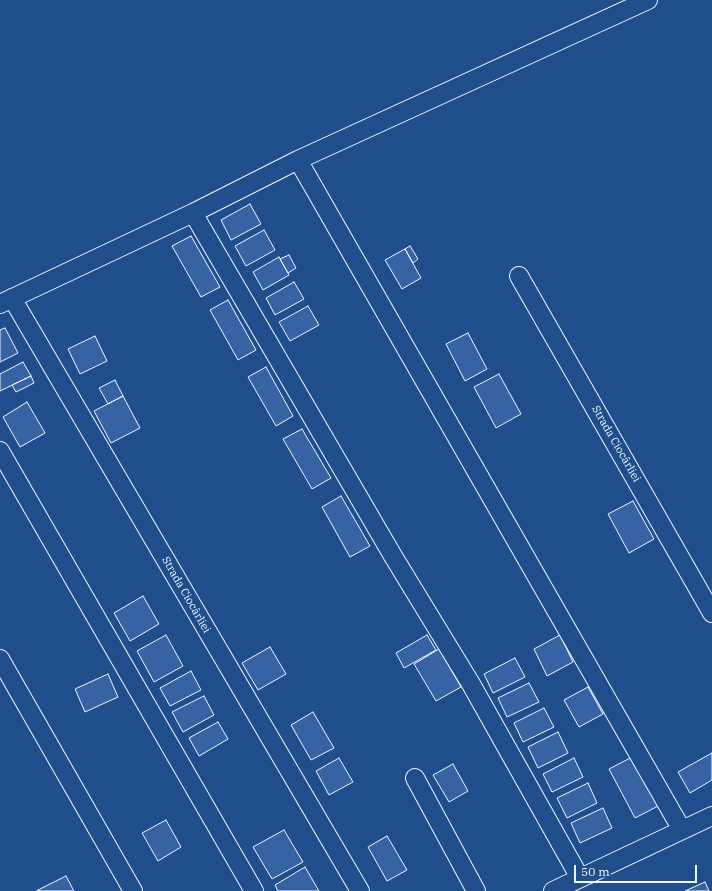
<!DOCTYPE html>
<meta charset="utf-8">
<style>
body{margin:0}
#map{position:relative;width:712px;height:891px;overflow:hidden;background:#1f4e8c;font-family:"IBM Plex Serif",serif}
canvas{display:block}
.scale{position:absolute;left:574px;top:865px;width:123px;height:18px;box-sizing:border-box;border:2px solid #f2f6ff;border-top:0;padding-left:5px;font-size:12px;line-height:14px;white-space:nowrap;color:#f2f6ff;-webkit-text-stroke:3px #1f4e8c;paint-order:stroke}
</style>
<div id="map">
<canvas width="712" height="891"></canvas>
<div class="scale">50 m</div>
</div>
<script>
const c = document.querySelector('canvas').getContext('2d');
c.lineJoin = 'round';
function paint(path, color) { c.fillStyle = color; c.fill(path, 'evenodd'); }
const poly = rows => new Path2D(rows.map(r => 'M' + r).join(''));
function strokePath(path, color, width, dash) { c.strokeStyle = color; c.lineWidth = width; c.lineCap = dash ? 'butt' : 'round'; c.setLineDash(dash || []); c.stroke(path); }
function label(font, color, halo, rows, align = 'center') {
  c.font = font + ' "IBM Plex Serif",serif'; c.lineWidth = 3; c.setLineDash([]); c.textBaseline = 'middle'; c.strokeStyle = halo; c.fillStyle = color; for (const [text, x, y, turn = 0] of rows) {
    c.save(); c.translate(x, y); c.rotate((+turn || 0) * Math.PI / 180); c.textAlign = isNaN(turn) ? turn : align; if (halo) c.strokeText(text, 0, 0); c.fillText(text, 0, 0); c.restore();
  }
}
const building = poly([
 [250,204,261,224,231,240,221,220,250,204],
 [264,230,275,250,246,266,235,246,264,230],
 [191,236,220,287,201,297,172,246,191,236],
 [410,246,418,259,413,263,405,249,410,246],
 [405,249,421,278,402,289,385,260,405,249],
 [289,255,296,268,288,273,280,259,289,255],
 [279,257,289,275,263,290,253,272,279,257],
 [294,282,304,299,275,315,266,298,294,282],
 [228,300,256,350,238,360,210,310,228,300],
 [308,306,319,325,290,341,279,322,308,306],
 [5,328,18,353,0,362,0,330,5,328],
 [468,333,487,369,465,381,446,344,468,333],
 [95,336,107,361,80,374,68,349,95,336],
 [23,362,31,376,0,391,0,374,23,362],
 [266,367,293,416,276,426,248,377,266,367],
 [499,374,521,414,496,428,474,387,499,374],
 [31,376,34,383,16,392,12,385,31,376],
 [115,380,123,396,108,404,99,388,115,380],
 [123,396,140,428,111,443,94,411,123,396],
 [27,402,45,433,20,447,3,417,27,402],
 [302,429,331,478,312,489,283,439,302,429],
 [341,496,370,546,350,557,322,507,341,496],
 [633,501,654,539,629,553,608,514,633,501],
 [143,596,159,624,130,641,114,613,143,596],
 [166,635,183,666,154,682,137,651,166,635],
 [427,635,436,650,404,668,396,653,427,635],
 [560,635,573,662,547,676,534,649,560,635],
 [270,647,286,674,258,690,242,663,270,647],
 [439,649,461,687,436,701,414,664,439,649],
 [515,658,525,677,493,693,484,674,515,658],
 [191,671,201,690,170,706,160,688,191,671],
 [108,674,118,697,85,712,75,689,108,674],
 [529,683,539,702,507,717,498,698,529,683],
 [588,687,603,714,579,727,564,700,588,687],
 [204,696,214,715,183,732,172,712,204,696],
 [544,708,554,727,523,742,514,723,544,708],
 [313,712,334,748,311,760,291,725,313,712],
 [218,722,228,739,199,756,189,738,218,722],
 [558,732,568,753,538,768,528,747,558,732],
 [712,753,712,780,690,793,678,772,712,753],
 [636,755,662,804,635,818,609,769,636,755],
 [339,758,353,782,329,795,316,771,339,758],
 [574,758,583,777,552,792,543,774,574,758],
 [453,764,468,791,449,802,433,775,453,764],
 [588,783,597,803,567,818,557,798,588,783],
 [603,808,612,828,580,843,571,823,603,808],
 [166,820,181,847,158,861,142,833,166,820],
 [284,830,303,862,272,879,253,847,284,830],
 [387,836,407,870,387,881,368,847,387,836],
 [305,867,319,891,278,891,275,885,305,867],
 [66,876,74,891,36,891,66,876],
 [705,882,709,891,685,891,705,882]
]);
const minor = poly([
 [298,160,682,830],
 [193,213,393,556,471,684,580,878],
 [519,276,712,613],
 [12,298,360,891],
 [0,304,193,213,298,160,648,0],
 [0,451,254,891],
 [0,659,133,891],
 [415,778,476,891],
 [553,891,712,816]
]);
const streetNames = [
 ["Strada Ciocârliei",616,444,60],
 ["Strada Ciocârliei",186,595,60]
];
paint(building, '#3563a3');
strokePath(building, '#f2f6ff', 1);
strokePath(minor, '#f2f6ff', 20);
strokePath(minor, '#1f4e8c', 18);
label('11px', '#f2f6ff', '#1f4e8c', streetNames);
</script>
